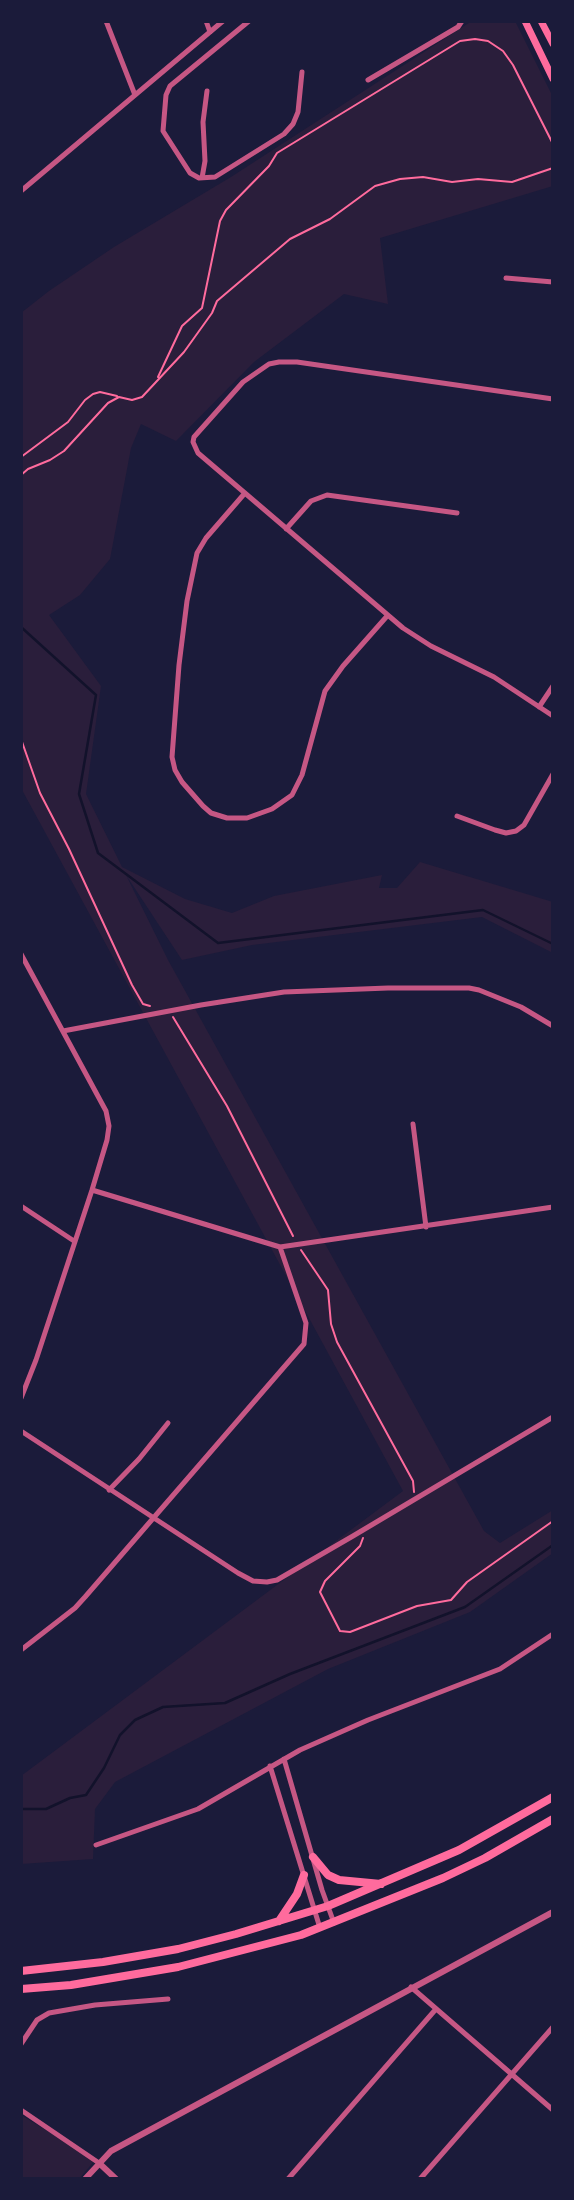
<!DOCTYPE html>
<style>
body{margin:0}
#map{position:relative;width:574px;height:2200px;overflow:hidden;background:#1b1b3a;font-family:"DejaVu Sans",sans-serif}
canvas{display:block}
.frame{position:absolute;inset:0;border:23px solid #1b1b3a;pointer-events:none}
</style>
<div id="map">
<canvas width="574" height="2200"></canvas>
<div class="frame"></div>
</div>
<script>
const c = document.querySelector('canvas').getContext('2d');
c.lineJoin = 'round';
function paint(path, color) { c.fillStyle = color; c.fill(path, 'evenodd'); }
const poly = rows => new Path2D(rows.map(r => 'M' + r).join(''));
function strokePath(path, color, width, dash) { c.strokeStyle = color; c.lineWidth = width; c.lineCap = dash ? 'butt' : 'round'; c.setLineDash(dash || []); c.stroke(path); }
const green = poly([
 [472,21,515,21,553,97,553,186,380,238,388,304,344,294,254,362,176,441,141,424,131,448,110,559,80,595,49,615,101,686,86,794,122,867,185,899,232,913,274,896,382,875,379,888,397,888,420,862,553,902,553,953,482,917,252,945,182,960,126,875,168,960,484,1531,500,1543,553,1510,553,1553,470,1612,328,1669,115,1782,95,1809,93,1859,21,1864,21,1776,403,1491,21,788,21,313,49,291,114,247,231,177],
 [21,2115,95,2160,79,2179,21,2179]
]);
const stream = poly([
 [21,627,96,695,79,794,98,853,218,943,483,910,553,944],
 [21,1809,46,1809,70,1798,86,1795,104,1768,120,1735,135,1720,163,1707,225,1703,290,1674,465,1607,553,1545]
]);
const path = poly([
 [158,377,182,326,202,308,220,221,226,210,269,166,277,153,460,41,475,39,488,41,503,51,513,65,553,144],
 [21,457,68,422,85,400,93,394,100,392,117,396],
 [21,475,28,469,50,460,64,451,108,403,119,397,132,400,142,397,184,352,212,313,217,301,290,239,330,219,375,186,400,179,423,177,452,182,478,179,512,182,553,168],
 [21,739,40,793,69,849,132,985,143,1004,150,1006],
 [173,1017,227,1106,293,1236],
 [301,1250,328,1290,331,1324,337,1342,413,1481,414,1492],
 [363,1538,360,1546,325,1581,320,1592,340,1631,350,1632,417,1606,451,1600,467,1582,553,1521]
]);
const minor = poly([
 [106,21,135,95],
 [206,21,210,32],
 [249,21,170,86,166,95,163,131,190,173,199,178,215,177,284,134,293,124,298,112,302,72],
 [368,80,458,27,462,21],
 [202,178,205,161,203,122,207,91],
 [21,191,223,21],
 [506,278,553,282],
 [553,399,297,362,279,362,269,364,243,382,194,437,193,442,198,453,403,628,431,646,494,677,553,716],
 [245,493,206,538,197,553,187,601,179,665,172,757,175,770,182,782,203,806,211,813,227,818,247,818,272,809,292,795,302,775,325,691,343,666,388,615],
 [286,529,311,501,327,495,457,513],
 [539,707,553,686],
 [457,816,495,830,506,833,516,831,524,825,553,774],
 [21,954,106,1111,109,1126,107,1140,92,1190,36,1360,21,1398],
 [63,1031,201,1005,284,992,388,988,469,988,479,990,521,1007,553,1026],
 [413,1124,426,1227],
 [92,1190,280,1247,553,1207],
 [21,1206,74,1241],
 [21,1431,238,1573,253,1581,267,1582,277,1580,353,1536,553,1417],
 [109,1490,139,1459,168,1423],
 [21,1650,75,1608,85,1597,304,1344,306,1323,280,1247],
 [284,1759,322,1890,334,1923],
 [270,1766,320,1928],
 [96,1845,198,1809,300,1750,368,1720,500,1669,553,1634],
 [411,1987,553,2110],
 [21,2044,37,2020,49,2013,95,2005,168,1999],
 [21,2110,99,2163],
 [288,2179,436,2009],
 [420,2179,553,2027]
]);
const tertiary = poly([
 [99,2163,116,2179],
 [85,2179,111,2151,553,1912]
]);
const secondary = poly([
 [525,21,553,79],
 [541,21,553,44]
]);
const primary = poly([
 [313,1857,328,1875,339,1880,381,1884],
 [279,1921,297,1894,304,1875],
 [21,1971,103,1962,178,1949,236,1934,328,1906,459,1850,553,1797],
 [21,1989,71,1985,178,1967,301,1935,443,1878,485,1858,553,1819]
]);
paint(green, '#2a1e3b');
strokePath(stream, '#12122b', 2.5);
strokePath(path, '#ff6b9d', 2);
strokePath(minor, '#c65784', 5);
strokePath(tertiary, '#c65784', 6);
strokePath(secondary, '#ff6b9d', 7);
strokePath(primary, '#ff6b9d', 8);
</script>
